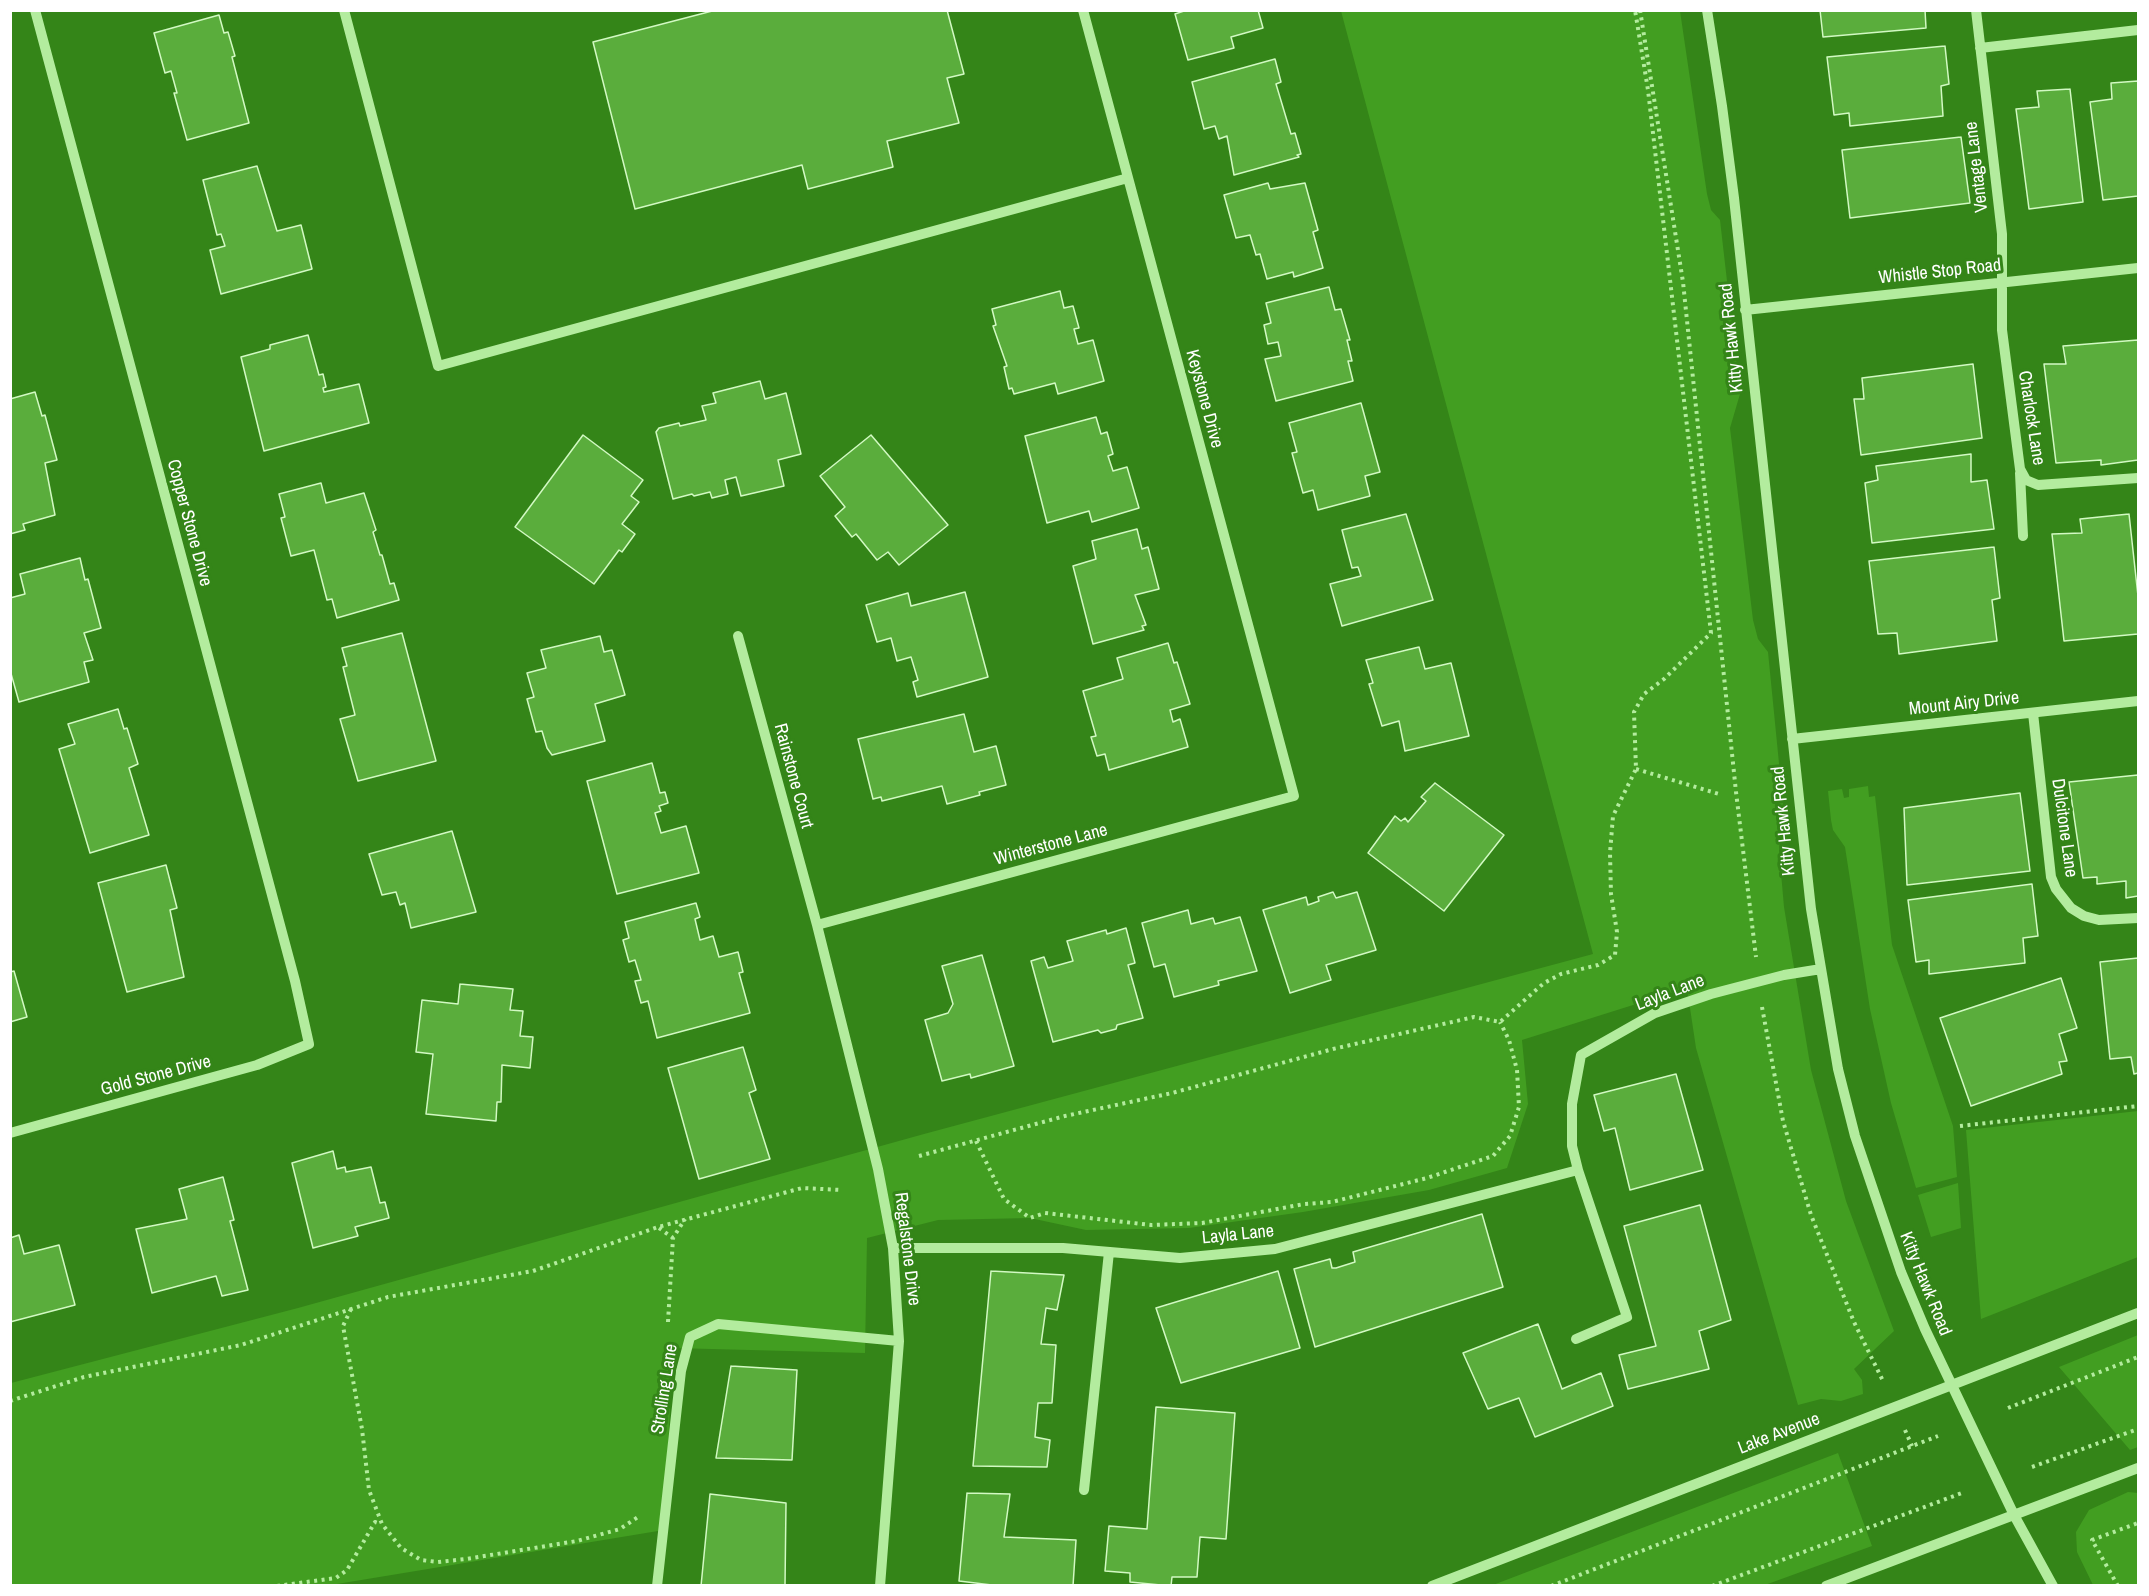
<!DOCTYPE html>
<style>
body{margin:0}
#map{position:relative;width:2149px;height:1596px;overflow:hidden;background:#348518;font-family:"Archivo Narrow",sans-serif}
canvas{display:block}
.frame{position:absolute;inset:0;border:12px solid #fff;pointer-events:none}
</style>
<div id="map">
<canvas width="2149" height="1596"></canvas>
<div class="frame"></div>
</div>
<script>
const c = document.querySelector('canvas').getContext('2d');
c.lineJoin = 'round';
function paint(path, color) { c.fillStyle = color; c.fill(path, 'evenodd'); }
const poly = rows => new Path2D(rows.map(r => 'M' + r).join(''));
function strokePath(path, color, width, dash) { c.strokeStyle = color; c.lineWidth = width; c.lineCap = dash ? 'butt' : 'round'; c.setLineDash(dash || []); c.stroke(path); }
function label(font, color, halo, rows, align = 'center') {
  c.font = font + ' "Archivo Narrow",sans-serif'; c.lineWidth = 6; c.setLineDash([]); c.textBaseline = 'middle'; c.strokeStyle = halo; c.fillStyle = color; for (const [text, x, y, turn = 0] of rows) {
    c.save(); c.translate(x, y); c.rotate((+turn || 0) * Math.PI / 180); c.textAlign = isNaN(turn) ? turn : align; if (halo) c.strokeText(text, 0, 0); c.fillText(text, 0, 0); c.restore();
  }
}
const green = poly([
 [1341,11,1680,11,1707,194,1711,210,1720,220,1740,394,1730,428,1753,620,1758,639,1768,652,1786,834,1779,850,1784,907,1811,1070,1846,1201,1894,1331,1854,1369,1862,1380,1863,1394,1841,1401,1821,1399,1798,1405,1696,1048,1687,988,1522,1040,1528,1104,1507,1168,1429,1190,1303,1212,1189,1228,1086,1230,1030,1218,938,1220,867,1238,865,1353,673,1348,664,1530,331,1585,11,1586,11,1383,298,1308,924,1134,1593,954],
 [1868,786,1869,797,1875,796,1892,945,1953,1126,1957,1177,1916,1188,1891,1103,1870,1009,1845,847,1833,830,1831,820,1828,791,1842,789,1844,798,1849,797,1849,789],
 [2138,1111,2138,1257,1981,1319,1966,1130],
 [1958,1183,1961,1228,1931,1237,1918,1195],
 [2138,1335,2138,1447,2130,1450,2059,1367],
 [1838,1453,1872,1546,1765,1585,1493,1585],
 [2128,1492,2138,1493,2138,1585,2093,1585,2077,1552,2076,1532,2089,1510]
]);
const building = poly([
 [716,10,947,10,964,74,947,78,959,123,887,141,893,167,808,189,802,165,635,209,593,42,716,10],
 [1187,10,1258,10,1263,28,1231,37,1234,48,1188,60,1175,14,1187,10],
 [1820,10,1925,10,1926,28,1823,37,1820,10],
 [219,15,224,33,228,32,235,56,232,57,249,123,187,140,174,93,177,93,171,71,165,73,154,33,219,15],
 [1945,46,1949,84,1941,86,1943,116,1850,126,1849,113,1834,115,1827,57,1945,46],
 [1275,59,1281,82,1276,84,1291,134,1295,133,1301,154,1297,155,1299,157,1234,175,1227,136,1219,139,1215,126,1204,129,1192,82,1275,59],
 [2138,81,2138,196,2103,200,2090,102,2112,99,2111,83,2138,81],
 [2070,89,2083,202,2029,209,2016,109,2039,107,2037,91,2070,89],
 [1961,137,1970,203,1850,218,1842,150,1961,137],
 [257,166,277,231,301,225,312,269,221,294,210,250,225,246,221,234,217,235,203,180,257,166],
 [1268,183,1270,189,1305,183,1318,230,1313,232,1323,268,1294,277,1293,272,1267,279,1260,254,1256,255,1250,235,1236,238,1224,195,1268,183],
 [1329,287,1335,310,1341,309,1350,340,1347,340,1352,361,1348,361,1353,381,1276,401,1265,359,1281,356,1278,342,1268,344,1264,325,1271,323,1266,303,1329,287],
 [1060,291,1064,308,1073,306,1079,328,1074,329,1078,344,1093,340,1104,381,1058,394,1055,383,1014,394,1012,388,1009,389,1004,367,1007,366,993,326,996,325,992,309,1060,291],
 [308,335,319,375,323,374,326,387,323,388,324,392,359,384,369,423,264,451,241,357,270,349,270,345,308,335],
 [2138,340,2138,460,2101,465,2101,460,2056,463,2044,364,2066,364,2063,346,2138,340],
 [1973,364,1982,438,1861,455,1854,399,1864,399,1862,378,1973,364],
 [760,381,765,399,786,393,801,454,778,460,784,486,741,496,736,477,725,480,728,494,712,498,710,492,694,496,692,494,673,499,656,432,659,428,679,423,680,426,706,420,702,406,716,403,713,393,760,381],
 [35,392,42,416,45,415,57,460,45,463,55,515,23,524,25,530,10,534,10,399,35,392],
 [1361,403,1380,472,1365,476,1370,496,1318,510,1313,490,1303,493,1292,453,1297,452,1289,423,1361,403],
 [1096,417,1101,434,1107,432,1113,454,1108,456,1113,471,1127,467,1139,508,1092,522,1089,511,1047,523,1025,436,1096,417],
 [583,435,643,480,631,496,639,502,622,524,635,534,622,552,619,550,594,584,515,527,583,435],
 [871,435,948,525,899,565,888,552,877,560,856,534,852,537,835,516,845,507,820,476,871,435],
 [1971,454,1971,482,1987,480,1994,529,1872,543,1865,483,1878,480,1876,466,1971,454],
 [321,483,326,503,364,493,376,530,373,532,380,555,382,555,390,584,394,583,399,600,337,618,332,599,327,600,314,550,291,556,281,518,285,517,279,494,321,483],
 [1406,514,1433,600,1342,626,1330,584,1361,576,1358,567,1352,568,1342,530,1406,514],
 [2129,514,2138,596,2138,634,2064,641,2052,534,2082,533,2080,519,2129,514],
 [1137,529,1142,549,1148,547,1159,589,1135,595,1146,625,1142,626,1144,630,1093,644,1073,566,1096,559,1092,541,1137,529],
 [1994,547,2000,598,1992,600,1997,641,1899,654,1897,633,1878,634,1869,561,1994,547],
 [80,558,85,580,88,579,101,628,84,633,93,660,84,662,89,682,19,702,10,670,10,598,25,594,20,574,80,558],
 [965,592,988,677,917,697,913,682,918,680,911,657,897,661,891,638,877,642,866,605,908,593,911,606,965,592],
 [402,633,436,761,358,781,340,719,355,715,343,667,347,666,342,648,402,633],
 [600,636,604,652,612,650,625,695,595,704,605,741,552,755,547,748,542,731,536,732,527,699,534,697,527,673,546,668,541,650,600,636],
 [1168,643,1174,663,1177,662,1190,704,1170,710,1173,722,1180,719,1188,747,1109,770,1105,754,1097,756,1091,737,1096,736,1083,691,1123,679,1117,658,1168,643],
 [1419,647,1425,669,1451,663,1469,736,1405,751,1399,721,1382,726,1369,684,1373,683,1366,660,1419,647],
 [118,709,124,729,127,728,138,764,129,768,149,835,90,853,59,749,75,744,68,724,118,709],
 [964,714,974,752,996,746,1006,785,979,792,980,795,947,804,942,786,882,801,881,797,873,799,858,739,964,714],
 [652,763,660,793,665,792,668,803,659,806,661,811,655,813,661,833,686,826,699,873,617,894,587,781,652,763],
 [2138,775,2138,896,2126,898,2126,881,2097,884,2097,877,2083,878,2069,782,2138,775],
 [1435,783,1504,835,1444,911,1368,853,1395,816,1401,821,1405,818,1408,822,1426,801,1421,797,1435,783],
 [2020,793,2030,871,1907,885,1904,808,2020,793],
 [452,831,476,912,411,928,405,903,400,905,396,892,382,895,369,854,452,831],
 [166,865,177,908,170,910,184,977,127,992,98,883,166,865],
 [2032,884,2038,936,2023,938,2025,963,1929,974,1929,960,1916,962,1908,900,2032,884],
 [1333,892,1336,898,1357,892,1376,950,1326,965,1331,980,1290,993,1263,910,1306,897,1308,905,1319,901,1318,897,1333,892],
 [696,903,700,917,695,919,700,940,713,936,719,957,738,952,743,972,739,973,750,1013,657,1038,648,1001,641,1003,635,981,641,980,635,960,629,962,623,940,629,938,625,922,696,903],
 [1188,910,1191,924,1213,918,1215,924,1240,917,1257,971,1218,981,1219,985,1174,997,1165,964,1154,967,1142,923,1188,910],
 [1126,928,1135,963,1128,965,1143,1018,1117,1025,1116,1029,1101,1033,1098,1030,1053,1042,1031,961,1044,957,1048,968,1073,961,1067,941,1106,930,1107,934,1126,928],
 [982,955,1014,1066,971,1078,970,1074,942,1081,925,1020,948,1013,953,1004,942,966,982,955],
 [2138,958,2138,1073,2134,1074,2131,1057,2110,1059,2100,962,2138,958],
 [14,971,27,1017,10,1022,10,972,14,971],
 [2061,978,2077,1028,2059,1034,2067,1061,2059,1062,2062,1074,1971,1106,1940,1018,2061,978],
 [460,984,513,989,510,1010,523,1011,520,1036,533,1037,530,1068,502,1065,501,1102,497,1102,496,1121,426,1114,433,1054,416,1052,422,1000,458,1004,460,984],
 [743,1047,756,1090,749,1093,770,1159,699,1179,668,1068,743,1047],
 [1676,1074,1703,1170,1630,1190,1615,1128,1604,1131,1594,1095,1676,1074],
 [333,1151,337,1169,345,1167,346,1172,371,1167,380,1203,385,1202,389,1218,355,1227,358,1236,313,1248,292,1163,333,1151],
 [223,1177,234,1220,230,1221,248,1290,222,1296,216,1276,152,1293,136,1229,187,1219,179,1189,223,1177],
 [1700,1205,1731,1320,1699,1331,1709,1369,1628,1389,1619,1355,1656,1346,1624,1226,1700,1205],
 [1482,1214,1503,1287,1315,1347,1294,1269,1330,1259,1332,1268,1336,1268,1355,1262,1353,1252,1482,1214],
 [19,1235,24,1254,59,1245,75,1305,10,1322,10,1238,19,1235],
 [991,1271,1064,1275,1057,1310,1046,1308,1041,1344,1056,1345,1052,1403,1038,1403,1035,1437,1050,1440,1047,1467,973,1466,991,1271],
 [1278,1271,1300,1348,1181,1383,1156,1308,1278,1271],
 [1538,1324,1562,1389,1601,1373,1613,1406,1535,1437,1519,1398,1488,1409,1463,1353,1538,1324],
 [731,1366,797,1370,792,1460,716,1458,731,1366],
 [1156,1407,1235,1413,1226,1539,1200,1537,1197,1577,1172,1577,1171,1586,1130,1582,1130,1573,1105,1571,1109,1526,1147,1529,1156,1407],
 [967,1493,1010,1494,1004,1537,1076,1540,1073,1586,1000,1586,959,1581,967,1493],
 [710,1494,786,1503,785,1586,701,1586,710,1494]
]);
const path = poly([
 [1640,10,1683,282,1736,792,1756,957],
 [1636,769,1719,794],
 [1762,1007,1783,1121,1811,1215,1854,1322,1883,1381],
 [1960,1126,2138,1106],
 [976,1141,1004,1199,1030,1218,1045,1213,1151,1225,1202,1223,1304,1204,1332,1202,1427,1178,1493,1156,1510,1136,1519,1107,1517,1070,1509,1040,1500,1022],
 [919,1156,1065,1116,1172,1093,1333,1049,1474,1017,1500,1022,1544,983,1561,974,1598,965,1615,955,1617,932,1611,894,1610,853,1613,816,1636,769,1634,712,1644,694,1664,679,1711,633,1648,90,1635,10],
 [659,1228,673,1238],
 [351,1309,343,1326,362,1429,369,1490,382,1524,401,1548,421,1560,438,1562,466,1559,577,1541,620,1529,638,1517],
 [668,1322,673,1238,685,1219],
 [10,1401,84,1377,241,1345,388,1297,533,1271,658,1227,802,1188,841,1190],
 [2008,1408,2138,1357],
 [1905,1430,1912,1446],
 [2032,1467,2138,1429],
 [216,1586,217,1586],
 [277,1586,336,1578,347,1570,375,1522,381,1524],
 [1551,1586,1938,1436],
 [1712,1586,1962,1493],
 [2118,1586,2092,1540,2138,1523]
]);
const minor = poly([
 [344,10,438,366,1128,178],
 [1707,10,1722,106,1734,198,1811,909,1838,1069,1855,1136,1901,1272,1925,1329,2014,1515,2053,1586],
 [1976,10,2002,234,2002,330,2020,469,2026,480,2038,485,2138,478],
 [1980,48,2138,30],
 [1745,310,2138,268],
 [2020,473,2023,536],
 [738,636,817,925,878,1169,893,1248,899,1341,880,1586],
 [2033,713,2051,877,2056,889,2071,908,2084,916,2099,920,2138,918],
 [1792,739,2138,701],
 [817,925,1294,796,1083,10],
 [10,1133,257,1065,309,1044,295,981,35,10],
 [893,1248,1063,1248,1180,1258,1275,1249,1578,1170,1572,1146,1572,1104,1581,1055,1655,1013,1711,994,1784,975,1821,969],
 [1576,1339,1627,1317,1578,1170],
 [1084,1490,1109,1252],
 [657,1586,681,1371,690,1337,718,1324,899,1341],
 [1432,1586,2138,1313],
 [1826,1586,2138,1468]
]);
const streetNames = [
 ["Ventage Lane",1977,167,-97],
 ["Whistle Stop Road",1940,272,-6],
 ["Kitty Hawk Road",1732,338,-96],
 ["Keystone Drive",1204,399,75],
 ["Charlock Lane",2031,418,81],
 ["Copper Stone Drive",189,523,75],
 ["Mount Airy Drive",1964,704,-6],
 ["Rainstone Court",793,776,75],
 ["Kitty Hawk Road",1784,821,-96],
 ["Dulcitone Lane",2064,828,82],
 ["Winterstone Lane",1051,845,-15],
 ["Layla Lane",1670,993,-21],
 ["Gold Stone Drive",156,1076,-15],
 ["Layla Lane",1238,1235,-6],
 ["Regalstone Drive",907,1249,83],
 ["Kitty Hawk Road",1925,1284,68],
 ["Strolling Lane",665,1389,-81],
 ["Lake Avenue",1779,1434,-21]
];
paint(green, '#429e21');
paint(building, '#5aad3c');
strokePath(building, '#d2f9c3', 1.5);
strokePath(path, '#b3ec9e', 4, [3, 4.5]);
strokePath(minor, '#b3ec9e', 10);
label('18px', '#fff', '#348518', streetNames);
</script>
